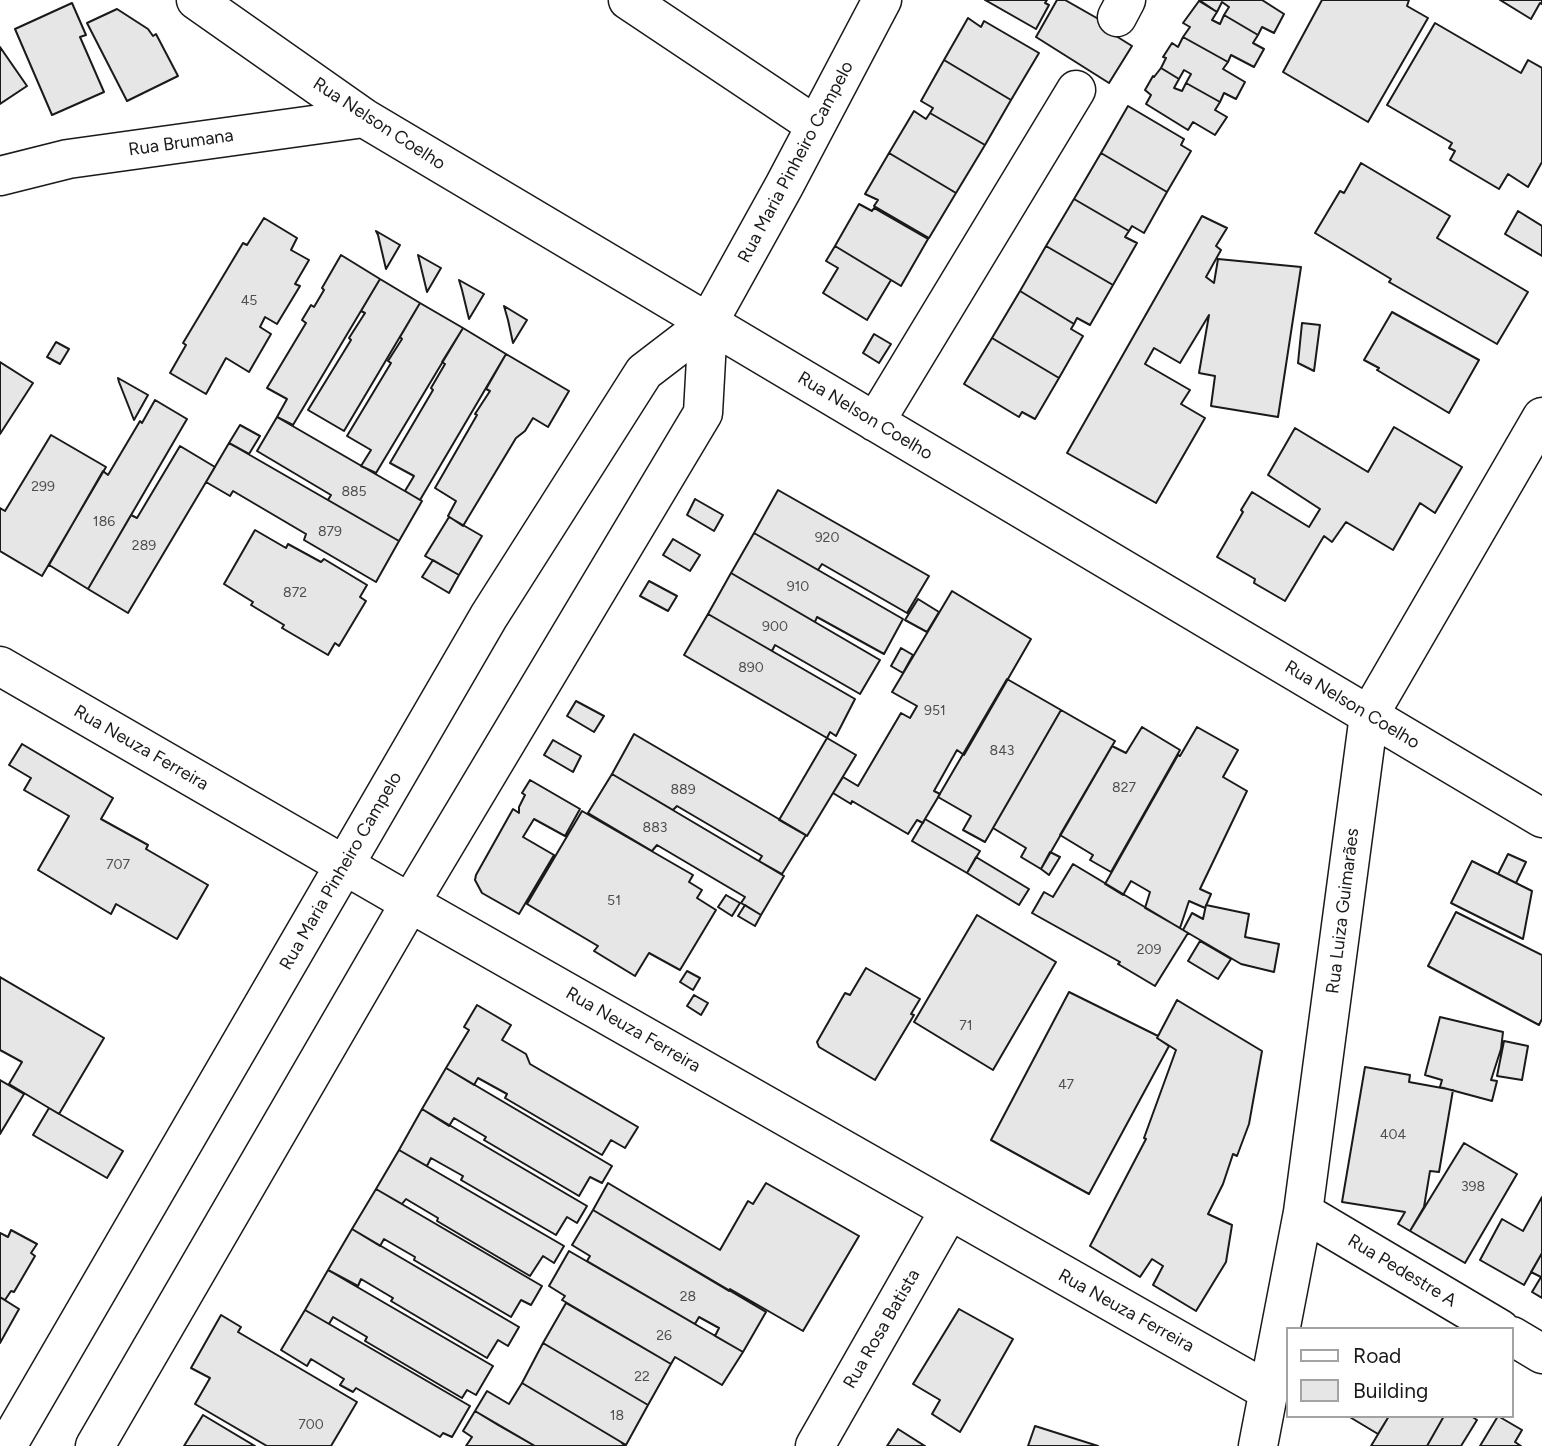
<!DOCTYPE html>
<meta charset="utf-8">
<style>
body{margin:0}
#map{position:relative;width:1542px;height:1446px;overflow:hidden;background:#fff;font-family:Figtree,sans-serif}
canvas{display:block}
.legend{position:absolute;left:1286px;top:1327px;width:228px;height:91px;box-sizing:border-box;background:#fff;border:2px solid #a3a3a3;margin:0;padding:9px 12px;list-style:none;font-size:21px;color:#1a1a1a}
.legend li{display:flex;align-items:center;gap:14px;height:35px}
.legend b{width:35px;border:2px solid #a3a3a3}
</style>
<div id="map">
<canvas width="1542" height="1446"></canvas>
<ul class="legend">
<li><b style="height:9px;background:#fff"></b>Road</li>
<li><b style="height:19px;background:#e6e6e6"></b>Building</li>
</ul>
</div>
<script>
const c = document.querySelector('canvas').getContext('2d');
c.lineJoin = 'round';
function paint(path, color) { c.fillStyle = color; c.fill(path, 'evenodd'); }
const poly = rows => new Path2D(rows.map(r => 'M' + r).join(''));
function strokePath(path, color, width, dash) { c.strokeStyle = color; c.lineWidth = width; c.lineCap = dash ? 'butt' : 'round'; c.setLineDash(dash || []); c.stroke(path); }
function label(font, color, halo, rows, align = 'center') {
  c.font = font + ' Figtree,sans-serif'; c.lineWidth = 5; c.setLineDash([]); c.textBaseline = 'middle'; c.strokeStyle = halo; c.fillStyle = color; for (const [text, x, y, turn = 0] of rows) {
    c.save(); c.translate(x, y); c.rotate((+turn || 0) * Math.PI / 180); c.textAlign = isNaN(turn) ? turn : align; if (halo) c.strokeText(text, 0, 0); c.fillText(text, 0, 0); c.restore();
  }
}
const building = poly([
 [985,0,1047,0,1045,3,1049,5,1036,29,985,0],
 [1057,0,1065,0,1102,21,1100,26,1132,46,1109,83,1036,37,1057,0],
 [1199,0,1262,0,1284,14,1274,33,1262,27,1258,35,1224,15,1229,7,1222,2,1217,12,1199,0],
 [1322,0,1409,0,1407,6,1428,18,1368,122,1283,72,1322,0],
 [1500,0,1542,0,1542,4,1540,3,1531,19,1500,0],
 [1199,1,1217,12,1212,20,1220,24,1224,15,1258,35,1253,43,1264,49,1254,67,1231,55,1228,62,1183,37,1190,27,1183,23,1199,1],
 [72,3,86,35,80,37,104,92,52,115,15,29,72,3],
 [117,9,148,29,153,36,156,34,178,76,127,101,87,23,117,9],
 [968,18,981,27,984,21,1039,53,1011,100,944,60,968,18],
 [1435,23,1521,73,1528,60,1542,68,1542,162,1528,187,1508,174,1499,189,1450,160,1455,151,1449,148,1452,143,1387,105,1435,23],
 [1183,37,1228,62,1223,69,1245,82,1236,99,1224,93,1220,102,1186,83,1191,74,1184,70,1179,79,1161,68,1166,58,1163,57,1172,43,1178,47,1183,37],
 [0,47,27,86,0,104,0,47],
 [944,60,1011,100,985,145,930,113,933,108,921,101,944,60],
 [1161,68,1179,79,1174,88,1182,91,1186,83,1220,102,1215,110,1227,117,1215,135,1193,122,1188,130,1146,104,1151,95,1145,90,1153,76,1154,77,1161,68],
 [1128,106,1184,139,1181,145,1191,151,1167,192,1101,153,1128,106],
 [914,111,926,119,930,113,985,145,956,193,889,153,914,111],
 [889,153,956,193,929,238,874,206,878,200,865,194,889,153],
 [1101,153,1167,192,1144,233,1132,226,1129,231,1074,199,1101,153],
 [1361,163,1450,216,1437,238,1528,292,1497,344,1389,282,1391,279,1315,233,1340,191,1344,193,1361,163],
 [1074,199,1129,231,1125,237,1137,243,1113,285,1046,246,1074,199],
 [859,204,872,211,874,208,928,239,901,286,835,246,859,204],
 [1518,211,1542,226,1542,256,1505,234,1518,211],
 [1202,216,1227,228,1216,246,1221,250,1206,277,1214,283,1218,259,1301,267,1278,417,1211,406,1215,376,1199,373,1209,315,1180,363,1154,348,1145,364,1190,390,1181,404,1205,418,1156,503,1067,453,1202,216],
 [264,218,297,238,291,250,309,260,295,284,300,286,277,324,265,317,260,327,271,334,249,372,226,358,206,394,170,373,186,345,183,343,243,243,247,245,264,218],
 [376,231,400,245,386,269,378,235,376,231],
 [835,246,891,280,867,320,823,293,838,268,826,261,835,246],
 [1046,246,1113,285,1090,325,1077,318,1074,324,1020,291,1046,246],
 [341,255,380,279,293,425,277,417,287,399,267,388,306,323,302,320,311,305,314,307,324,290,322,288,341,255],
 [418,255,441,268,427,292,420,263,418,255],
 [380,279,420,303,344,431,308,410,351,340,349,338,365,313,361,311,380,279],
 [459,280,484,294,469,319,462,290,459,280],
 [1020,291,1074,324,1071,329,1083,336,1059,378,992,338,1020,291],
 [420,303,463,328,376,473,361,466,371,450,347,436,391,363,388,361,402,339,400,337,420,303],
 [504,306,527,320,513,343,508,320,504,306],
 [1392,312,1479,360,1449,413,1377,370,1379,368,1364,360,1392,312],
 [1302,323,1320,325,1314,371,1298,363,1302,323],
 [463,328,506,354,420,500,405,491,414,476,390,463,433,390,431,388,445,364,442,362,463,328],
 [874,334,891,344,879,363,863,353,874,334],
 [992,338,1059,378,1035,419,1022,412,1019,417,964,384,992,338],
 [56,342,69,349,60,364,47,357,56,342],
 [506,354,569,391,548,427,533,418,525,431,516,438,463,526,448,516,456,501,435,488,477,415,475,414,490,391,486,389,506,354],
 [0,362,33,383,0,434,0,362],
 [118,378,148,395,134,420,119,382,118,378],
 [155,400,187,419,88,589,49,565,103,471,108,475,140,421,142,423,155,400],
 [277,417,422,501,399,541,328,500,331,495,257,451,277,417],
 [240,425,260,436,249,454,229,443,240,425],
 [1394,427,1462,467,1435,513,1420,503,1393,550,1346,522,1332,542,1324,536,1285,601,1254,583,1255,579,1217,557,1243,512,1241,510,1252,492,1309,527,1320,509,1268,475,1295,428,1368,472,1394,427],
 [51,435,106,467,42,576,0,551,0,508,5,511,51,435],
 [229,443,399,541,376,582,304,540,306,534,233,491,230,496,206,482,229,443],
 [180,446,215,467,128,613,88,589,131,515,137,518,180,446],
 [778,490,929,576,907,613,822,564,818,570,754,533,778,490],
 [695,499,723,515,714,531,687,515,695,499],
 [449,517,482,536,459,575,425,556,449,517],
 [255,530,286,548,288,544,321,562,324,559,367,585,360,597,366,601,339,646,335,643,328,655,282,628,284,625,251,605,253,602,224,584,255,530],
 [754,533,903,619,884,654,817,617,815,622,731,573,754,533],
 [673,539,700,555,690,571,663,555,673,539],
 [433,560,459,575,449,593,422,577,433,560],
 [731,573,880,660,860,694,775,645,772,651,708,614,731,573],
 [649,581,677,596,668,611,640,596,649,581],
 [952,591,1031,639,964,755,957,750,934,791,940,794,925,819,923,823,917,820,908,834,852,801,851,804,833,793,843,777,858,786,901,713,910,718,917,706,892,692,952,591],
 [918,599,939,612,927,632,905,620,918,599],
 [708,614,855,699,836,736,830,732,827,738,684,655,708,614],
 [901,648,913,655,903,673,891,666,901,648],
 [1007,679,1061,710,985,842,963,830,971,816,938,797,1007,679],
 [576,701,604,716,594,732,567,716,576,701],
 [1061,710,1115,741,1041,869,1021,857,1026,848,993,828,1061,710],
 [1142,727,1180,750,1111,872,1090,860,1093,855,1060,835,1112,746,1126,753,1142,727],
 [1197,727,1238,750,1223,777,1247,791,1200,889,1211,894,1205,908,1189,901,1180,928,1145,908,1150,892,1131,881,1123,895,1105,884,1178,755,1180,756,1197,727],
 [634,734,806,835,782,874,759,861,762,856,677,806,673,810,612,774,634,734],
 [827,738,856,755,807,836,779,820,827,738],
 [553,740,581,756,573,772,544,755,553,740],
 [22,744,113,798,101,819,148,845,146,849,208,885,177,939,116,904,111,914,38,870,69,816,24,790,31,778,9,765,22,744],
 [612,774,784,876,761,915,741,903,745,897,657,845,652,851,588,813,612,774],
 [530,780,580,809,565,836,534,819,523,837,554,855,519,914,482,893,475,880,476,875,513,809,519,813,519,807,525,795,522,793,530,780],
 [582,811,693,875,689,882,702,890,697,898,716,910,680,970,649,953,635,976,594,951,598,946,527,904,582,811],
 [925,819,980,851,967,873,912,841,925,819],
 [1050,852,1060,857,1049,875,1041,869,1050,852],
 [1508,854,1526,862,1516,883,1498,874,1508,854],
 [976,857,1029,889,1019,905,967,873,976,857],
 [1472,861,1532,891,1523,939,1451,903,1472,861],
 [1073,864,1188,933,1155,986,1118,964,1120,962,1032,913,1044,892,1053,897,1073,864],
 [726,895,740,903,732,916,718,907,726,895],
 [745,905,761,915,755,926,738,916,745,905],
 [1206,905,1249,914,1245,937,1279,944,1274,972,1241,964,1183,930,1192,913,1203,919,1206,905],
 [1456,912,1542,955,1542,1019,1539,1025,1428,966,1456,912],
 [977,915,1056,962,993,1070,914,1022,977,915],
 [1200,941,1231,959,1218,979,1188,961,1200,941],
 [866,968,920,999,911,1014,914,1015,875,1080,819,1047,817,1042,845,993,850,995,866,968],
 [687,971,700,978,693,990,680,982,687,971],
 [0,977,104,1038,59,1114,9,1084,22,1062,0,1050,0,977],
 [1069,992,1158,1036,1157,1038,1169,1046,1089,1194,991,1140,1069,992],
 [694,995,708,1003,701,1015,687,1006,694,995],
 [1177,1000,1262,1051,1249,1124,1237,1156,1233,1154,1223,1184,1208,1214,1232,1225,1226,1262,1196,1311,1153,1285,1163,1266,1152,1259,1140,1277,1090,1246,1146,1139,1144,1138,1176,1050,1157,1038,1177,1000],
 [477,1005,511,1025,502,1040,526,1054,530,1064,638,1127,625,1148,611,1140,602,1155,505,1098,507,1094,478,1078,474,1085,446,1068,469,1030,464,1027,477,1005],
 [1440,1017,1503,1032,1501,1049,1491,1080,1497,1081,1492,1101,1440,1087,1442,1080,1425,1075,1440,1017],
 [1504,1041,1528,1046,1522,1080,1497,1076,1504,1041],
 [1365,1067,1410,1075,1409,1082,1453,1090,1439,1172,1430,1171,1424,1207,1410,1231,1398,1224,1405,1212,1342,1202,1365,1067],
 [446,1068,612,1166,602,1183,590,1177,579,1196,484,1140,486,1137,454,1118,449,1126,422,1109,446,1068],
 [0,1080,24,1094,0,1134,0,1080],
 [49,1108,123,1151,107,1178,33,1135,49,1108],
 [422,1109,587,1206,577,1223,567,1217,556,1235,461,1180,463,1176,431,1158,427,1166,399,1150,422,1109],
 [1464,1143,1517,1174,1465,1263,1410,1231,1464,1143],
 [399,1150,564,1246,554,1263,543,1256,530,1276,437,1221,438,1218,406,1199,402,1204,376,1189,399,1150],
 [608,1183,720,1250,748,1201,753,1204,766,1183,859,1236,803,1331,730,1289,729,1291,593,1210,608,1183],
 [376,1189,542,1286,531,1305,521,1300,511,1317,414,1260,415,1257,384,1239,380,1246,352,1229,376,1189],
 [1542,1197,1542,1253,1524,1285,1480,1260,1502,1219,1523,1231,1542,1197],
 [593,1210,766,1312,743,1352,715,1336,719,1328,699,1317,695,1324,587,1261,590,1256,572,1245,593,1210],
 [352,1229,519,1327,508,1346,498,1340,487,1358,391,1301,393,1298,361,1279,358,1286,328,1270,352,1229],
 [11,1230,37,1244,31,1253,35,1256,14,1292,11,1291,5,1300,0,1297,0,1233,8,1237,11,1230],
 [569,1251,743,1352,722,1385,675,1357,671,1364,562,1300,565,1296,549,1286,569,1251],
 [1542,1253,1542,1298,1532,1292,1541,1277,1531,1272,1542,1253],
 [328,1270,493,1366,476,1395,467,1390,462,1398,365,1341,367,1337,333,1317,329,1324,305,1310,328,1270],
 [0,1297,19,1309,0,1343,0,1297],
 [566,1303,671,1364,648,1405,543,1343,566,1303],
 [959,1309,1013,1339,960,1432,932,1414,940,1400,913,1384,959,1309],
 [305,1310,470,1406,452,1437,443,1433,440,1437,356,1388,353,1392,340,1385,344,1379,311,1359,307,1366,281,1350,305,1310],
 [221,1315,241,1327,238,1332,357,1402,331,1446,267,1446,195,1404,210,1378,191,1368,221,1315],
 [543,1343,648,1405,626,1445,522,1383,543,1343],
 [522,1383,621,1442,625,1446,535,1446,475,1411,487,1391,509,1404,522,1383],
 [475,1411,498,1425,535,1446,466,1446,472,1437,463,1431,475,1411],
 [203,1415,255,1446,184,1446,203,1415],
 [1348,1416,1389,1416,1378,1434,1348,1416],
 [1389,1416,1444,1416,1427,1446,1371,1446,1389,1416],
 [1444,1416,1471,1416,1477,1420,1461,1446,1427,1446,1444,1416],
 [1498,1416,1522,1430,1515,1442,1521,1446,1480,1446,1498,1416],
 [1035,1426,1098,1446,1028,1446,1035,1426],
 [898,1429,925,1446,887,1446,898,1429]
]);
const minor = poly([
 [196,0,364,118,1542,818],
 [628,0,815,125],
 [1117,17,1126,0],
 [0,176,68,159,364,118],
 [875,422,1076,90],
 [0,666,410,903,1268,1391],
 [1303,1212,1500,1329],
 [1512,1336,1542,1354],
 [7,1446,489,616,644,372,708,323,784,186,882,0],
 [95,1446,410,903,703,413,708,323],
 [815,1446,949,1211],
 [1258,1446,1303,1212,1369,715,1542,417]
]);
const numberNames = [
 ["45",249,301],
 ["299",43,487],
 ["885",354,492],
 ["186",104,522],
 ["879",330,532],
 ["920",827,538],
 ["289",144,546],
 ["910",798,587],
 ["872",295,593],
 ["900",775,627],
 ["890",751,668],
 ["951",935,711],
 ["843",1002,751],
 ["827",1124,788],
 ["889",683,790],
 ["883",655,828],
 ["707",118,865],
 ["51",614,901],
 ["209",1149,950],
 ["71",966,1026],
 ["47",1066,1085],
 ["404",1393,1135],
 ["398",1473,1187],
 ["28",688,1297],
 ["26",664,1336],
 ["22",642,1377],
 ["18",617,1416],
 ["700",311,1425]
];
const streetNames = [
 ["Rua Nelson Coelho",379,124,33],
 ["Rua Brumana",181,143,-8],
 ["Rua Maria Pinheiro Campelo",796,162,-62],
 ["Rua Nelson Coelho",865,416,31],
 ["Rua Nelson Coelho",1352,705,31],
 ["Rua Neuza Ferreira",141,748,30],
 ["Rua Maria Pinheiro Campelo",341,871,-60],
 ["Rua Luiza Guimarães",1343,911,-83],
 ["Rua Neuza Ferreira",633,1030,30],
 ["Rua Pedestre A",1402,1271,31],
 ["Rua Neuza Ferreira",1126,1311,29],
 ["Rua Rosa Batista",882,1329,-60]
];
paint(building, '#e6e6e6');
strokePath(building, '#1a1a1a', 2);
strokePath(minor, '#1a1a1a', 41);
strokePath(minor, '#fff', 38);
label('14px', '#4d4d4d', null, numberNames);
label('18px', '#1a1a1a', '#fff', streetNames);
</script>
